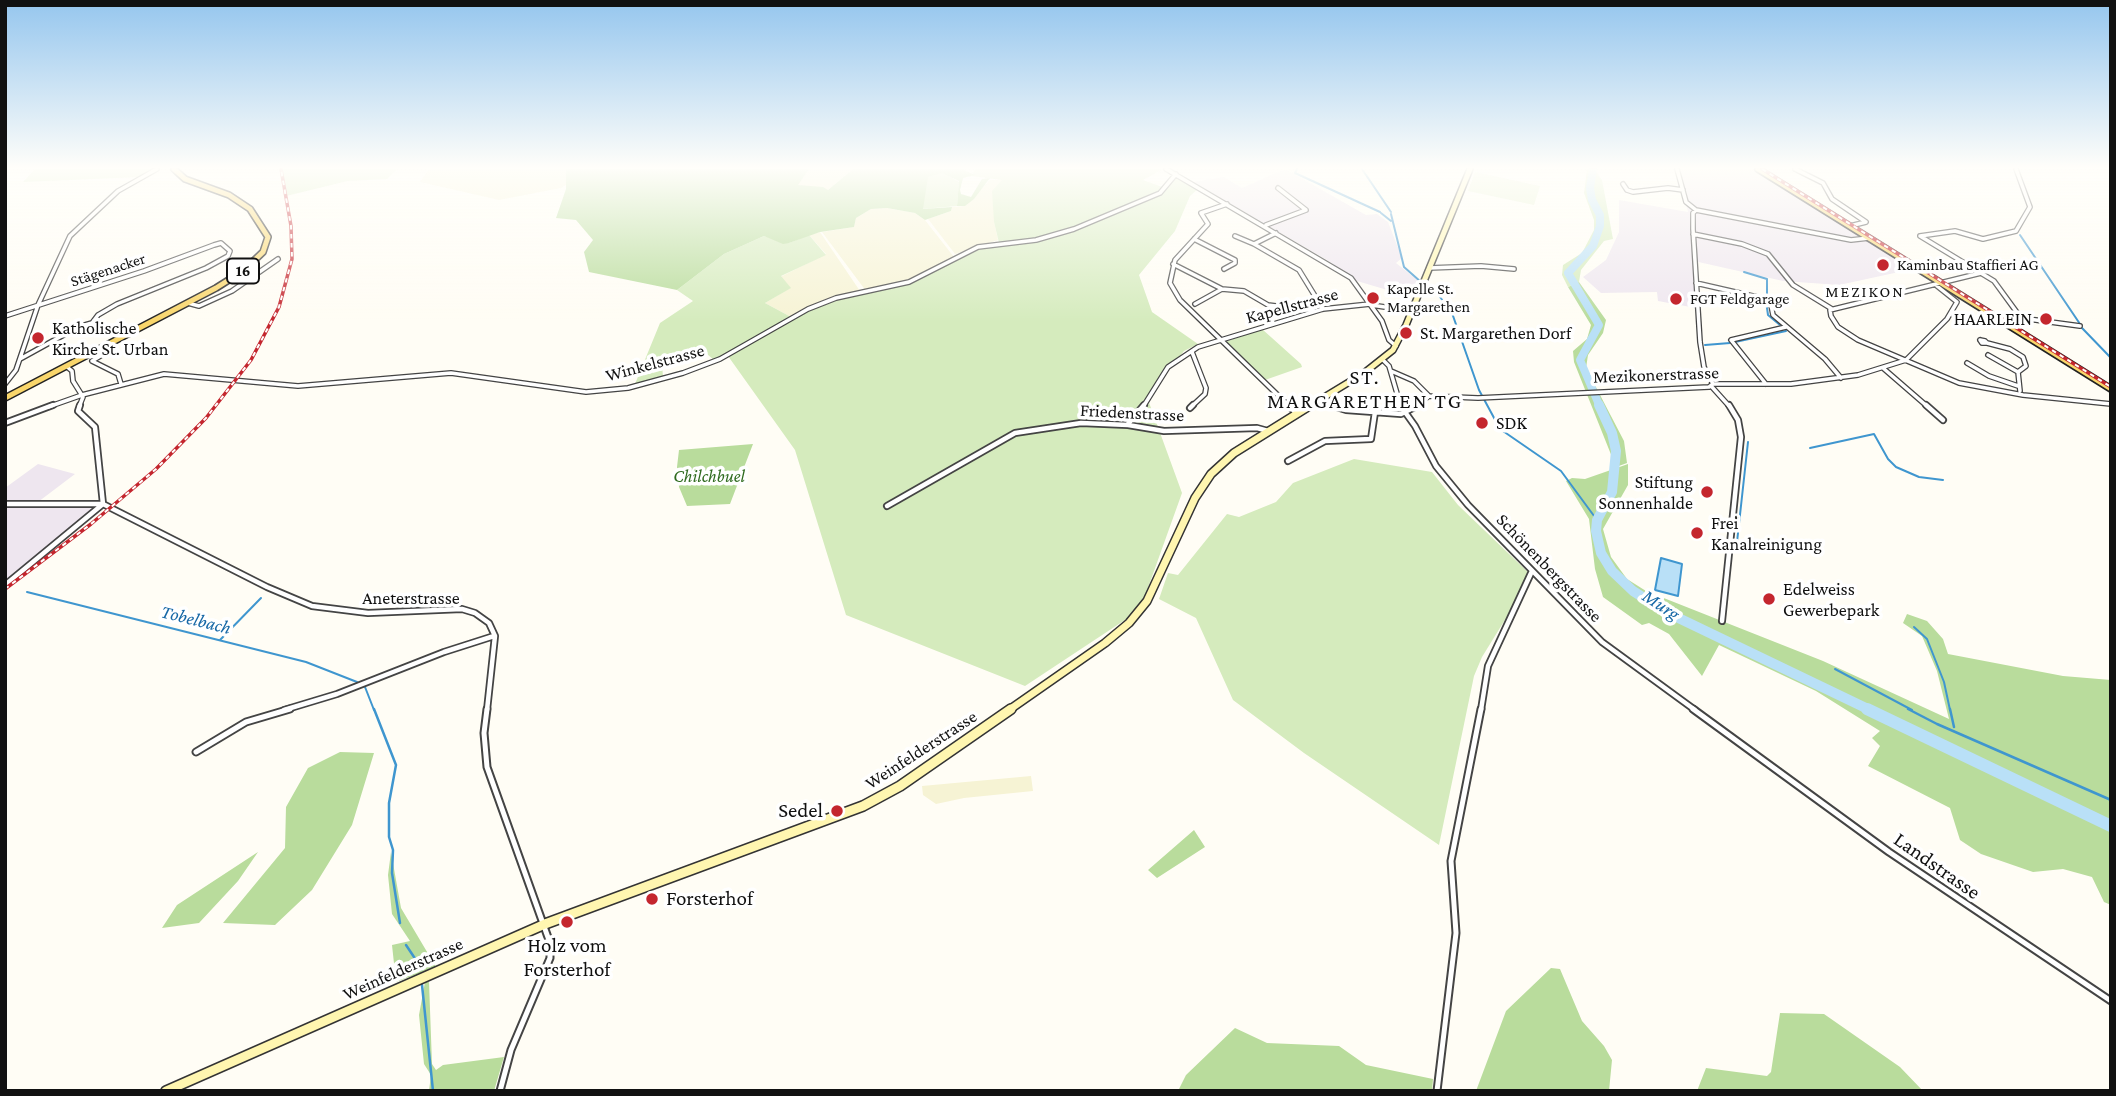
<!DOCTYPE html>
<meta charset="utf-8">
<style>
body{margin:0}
#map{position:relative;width:2116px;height:1096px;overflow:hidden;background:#fffdf5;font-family:"Crimson Pro",serif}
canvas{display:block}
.frame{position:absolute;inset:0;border:7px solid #111;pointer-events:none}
</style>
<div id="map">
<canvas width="2116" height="1096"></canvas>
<div class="frame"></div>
</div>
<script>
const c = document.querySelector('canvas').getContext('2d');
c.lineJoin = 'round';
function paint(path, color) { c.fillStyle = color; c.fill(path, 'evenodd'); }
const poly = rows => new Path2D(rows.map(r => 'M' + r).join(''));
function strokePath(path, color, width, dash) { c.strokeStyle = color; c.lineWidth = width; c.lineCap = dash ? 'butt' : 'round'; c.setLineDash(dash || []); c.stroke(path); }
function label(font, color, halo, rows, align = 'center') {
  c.font = font + ' "Crimson Pro",serif'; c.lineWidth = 7; c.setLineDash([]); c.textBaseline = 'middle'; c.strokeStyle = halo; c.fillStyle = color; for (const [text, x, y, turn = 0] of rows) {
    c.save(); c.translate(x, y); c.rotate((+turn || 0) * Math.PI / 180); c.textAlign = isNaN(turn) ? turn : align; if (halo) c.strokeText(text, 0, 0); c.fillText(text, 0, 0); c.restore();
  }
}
const industrial = poly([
 [1285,169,1366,215,1377,214,1388,222,1402,258,1396,263,1420,282,1411,297,1357,281,1327,260,1193,182,1224,177,1242,188],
 [1677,169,1755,169,1913,269,1839,285,1783,281,1694,261,1696,308,1658,301,1657,292,1601,293,1583,277,1606,260,1619,232,1619,200,1688,212],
 [38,464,75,474,38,502,5,502,5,488],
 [5,504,96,504,101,509,5,585]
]);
const farmland = poly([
 [429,169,566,169,568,178,566,185,561,188,499,200,420,182],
 [809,169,853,169,828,190,797,185],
 [990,180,1003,180,994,222,998,240,955,254,928,219,951,211,952,207,965,206],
 [887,208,915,213,925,220,954,257,911,281,866,291,822,232,854,227,856,218,871,209],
 [820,232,860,291,826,299,791,317,765,303,790,288,780,277,826,254,809,235],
 [1031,776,1033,791,964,798,936,804,923,795,922,786]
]);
const green = poly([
 [35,169,155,169,140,177,23,182],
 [282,169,397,169,387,179,348,181,286,196],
 [975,169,1163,169,1143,180,1165,188,1172,178,1176,177,1198,189,1190,196,1175,231,1139,275,1152,312,1198,344,1184,351,1147,397,1182,493,1140,610,1025,686,846,615,795,450,728,356,806,311,844,296,911,282,960,256,999,243,994,222,992,191,1002,180,972,176],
 [1587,169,1597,169,1596,172,1602,180,1613,239,1604,241,1581,270,1579,282,1568,287,1562,275,1563,265,1582,253,1594,230,1594,220,1584,193],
 [942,172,959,182,957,206,922,209,927,177],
 [809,235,826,255,781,276,791,288,765,303,791,317,715,361,699,347,686,349,675,359,662,364,663,377,635,384,660,323,693,301,677,290,724,254,764,236,789,243],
 [1262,329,1301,364,1302,367,1265,380,1225,342],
 [1354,459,1432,472,1458,505,1532,576,1482,657,1474,676,1439,845,1304,753,1233,700,1196,618,1159,599,1168,573,1178,575,1227,514,1239,517,1276,502,1293,483]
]);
const forest = poly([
 [566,169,809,169,798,185,823,187,828,190,853,169,962,169,975,175,963,178,960,190,961,194,971,197,982,179,990,178,974,199,965,206,957,206,959,181,942,173,928,177,923,209,952,207,951,211,925,220,915,213,887,208,871,209,856,218,854,227,820,232,789,243,783,244,764,236,724,254,677,290,589,272,584,252,593,240,576,220,556,218,566,189],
 [1579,282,1606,320,1603,333,1588,355,1586,368,1624,441,1627,463,1616,467,1574,362,1573,351,1587,339,1591,325,1568,287],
 [753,444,730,504,687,506,679,487,677,467,679,450],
 [1628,464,1628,485,1603,529,1611,557,1627,579,1646,591,1823,661,1949,719,1937,671,1922,636,1903,623,1907,614,1927,621,1943,639,1948,654,2063,676,2111,680,2111,905,2104,902,2092,877,2063,869,2033,872,1981,854,1960,840,1950,808,1868,766,1880,746,1872,738,1880,731,1816,691,1719,645,1702,676,1669,634,1649,623,1642,625,1603,597,1595,569,1589,519,1566,481,1572,478,1585,479],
 [340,752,374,753,352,825,312,890,275,925,223,923,285,848,286,807,308,768],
 [1194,830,1205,847,1157,878,1148,870],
 [258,852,238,881,199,923,162,928,177,905],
 [391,852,401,908,436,967,396,982,392,945,410,941,392,914,388,875],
 [1551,968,1560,969,1582,1021,1604,1046,1612,1060,1609,1091,1476,1091,1506,1011],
 [425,982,429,982,432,1064,436,1070,443,1065,504,1057,494,1091,429,1091,431,1075,424,1064,419,1015],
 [1780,1013,1824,1014,1900,1067,1923,1091,1697,1091,1706,1068,1767,1076,1771,1072],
 [1235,1028,1267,1043,1339,1046,1366,1065,1433,1079,1432,1091,1178,1091,1186,1075]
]);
const pitch = poly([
 [1475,172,1540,186,1534,205,1468,191]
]);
const water = poly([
 [1661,558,1682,564,1678,596,1655,590,1661,558]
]);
const streamFar1 = poly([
 [1297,169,1295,173,1380,212],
 [1362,169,1391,212],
 [1381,213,1391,221],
 [1391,214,1404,267,1421,282],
 [2020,235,2080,324],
 [1744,272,1767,279,1767,296],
 [1426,286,1437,293,1452,313,1479,390,1500,429,1561,471,1597,520],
 [1766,301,1768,315,1780,325],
 [2082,328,2111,358],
 [1735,342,1786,331],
 [1705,345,1730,343],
 [1810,448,1874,434,1888,459,1896,467,1919,477,1943,480],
 [1737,542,1748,442],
 [27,592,306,662,357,682],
 [1914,627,1927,639,1944,682,1950,710],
 [220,640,261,598],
 [1835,669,1912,710],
 [365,687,374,710]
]);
const stream = poly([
 [374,709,396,765,389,803,389,837,393,850,392,873,400,923],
 [1908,709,1937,724,2111,800],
 [1950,709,1954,727],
 [406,945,422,969],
 [422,985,433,1091]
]);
const riverFar2 = poly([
 [1593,169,1590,188,1592,200,1600,215,1600,226,1593,246,1568,273,1599,325,1580,360,1600,407]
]);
const riverFar1 = poly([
 [1599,405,1612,433,1616,451,1612,492,1597,520,1596,531,1601,553,1612,571,1633,591,1666,612,1870,710]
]);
const river = poly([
 [1867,709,2111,826]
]);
const minorFar2 = poly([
 [1166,169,1351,278,1382,321,1389,340,1396,346],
 [1677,169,1686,202,1696,210],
 [1795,169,1823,183,1832,199,1866,222,1850,226],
 [2016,169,2030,207,2016,231,1983,239,1955,231,1920,236,1994,281,2021,318,2080,326],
 [1623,184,1627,190,1633,192,1668,188,1683,190],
 [1227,204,1201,213,1208,224,1175,260,1170,283,1180,300,1290,407],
 [1696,210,1693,213,1693,229,1700,342,1704,367,1713,384],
 [1696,210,1851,240,1869,238],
 [1266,225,1306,210,1278,188],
 [1276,233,1254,244,1299,270,1323,309],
 [1693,234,1742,244,1768,254,1793,285,1832,309],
 [1235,236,1254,244],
 [1194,239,1235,260,1235,263,1224,269],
 [1173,264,1222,289,1244,291,1268,305,1315,311],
 [1429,268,1481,266,1514,269],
 [1981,273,1830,310,1831,316,1838,327,1858,340,1959,383,2023,395,2111,404],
 [1696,283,1770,300,1773,315,1825,359,1841,378],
 [188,303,199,306,232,291,278,259],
 [1195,304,1222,289],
 [1371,305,1412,311],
 [5,316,144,271,214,245,221,243,230,251,228,256,206,268,117,304,98,315,92,323],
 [1980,340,1985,341,1987,343,1982,343,1980,340],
 [1987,343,2010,349,2023,357,2026,366,2018,372,2020,391],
 [107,352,92,361,118,374,121,384],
 [1988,355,2018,372],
 [20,359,78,327,92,323,125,336],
 [1383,360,1389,366,1401,407],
 [1967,363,1989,376,2018,386],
 [66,366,72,371,73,381,83,397,79,407],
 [1883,368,1928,407],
 [1391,371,1414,381,1429,396],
 [5,384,16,370,38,305,70,236,118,191,157,169],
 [1766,384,1731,340,1786,327],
 [1712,387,1730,407],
 [1429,396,1478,398,1709,387,1713,384,1791,384,1858,375,1906,360,1947,319,1957,302,1937,286],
 [1318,402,1336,407],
 [48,407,82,395,164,374,298,386,451,373,586,392,628,388,683,373,720,359,808,309,836,298,909,282,978,247,1036,240,1074,229,1160,193,1176,174],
 [1143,407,1168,367,1198,347,1323,309,1370,304],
 [1191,407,1205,394,1206,388,1192,352],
 [1415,407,1429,396]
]);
const minorFar1 = poly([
 [80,405,78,411,95,427,103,504],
 [1288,405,1297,414],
 [1330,405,1346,410,1401,414,1419,405],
 [1400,405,1415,426,1436,466,1468,505,1602,642,1695,710],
 [1926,405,1943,420],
 [1190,408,1193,405],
 [5,423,53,405],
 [1128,424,1144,405],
 [1288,461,1325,441,1371,439,1375,412],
 [5,504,103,504,267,587,312,606,368,613,462,609,475,613,489,623,495,636,487,710],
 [887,506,1015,433,1081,423,1128,425,1164,431,1257,428,1268,431],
 [5,585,103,504],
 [1722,621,1741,437,1738,420,1729,405],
 [284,710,337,694,444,652,494,636],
 [1481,710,1488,666,1532,571]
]);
const minor = poly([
 [487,709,484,733,487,767,550,943,550,958,511,1050,500,1091],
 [1693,709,1889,852,2111,1001],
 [196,752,246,722,290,709],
 [1437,1091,1456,933,1451,861,1481,709]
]);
const secondaryFar2 = poly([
 [1308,407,1364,373,1393,350,1406,325,1470,169]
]);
const secondaryFar1 = poly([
 [1009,710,1105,643,1129,623,1147,601,1195,498,1211,474,1234,453,1311,405]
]);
const secondary = poly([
 [166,1091,545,924,863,806,900,786,1011,709]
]);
const primary = poly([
 [1758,169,2111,389],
 [5,398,216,288,243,271,263,252,268,237,250,209,229,195,185,179,174,169]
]);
const rail = poly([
 [1762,169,2111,387],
 [5,589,91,524,156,469,206,418,251,360,279,307,292,259,291,226,281,169]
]);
const markers = [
 [1883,265,7,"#c4262e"],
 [1373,298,7,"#c4262e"],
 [1676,299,7,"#c4262e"],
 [2046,319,7,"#c4262e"],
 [1406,333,7,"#c4262e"],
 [38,338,7,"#c4262e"],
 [1482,423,7,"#c4262e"],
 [1707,492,7,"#c4262e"],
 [1697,533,7,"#c4262e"],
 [1769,599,7,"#c4262e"],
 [837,811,7,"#c4262e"],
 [652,899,7,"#c4262e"],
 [567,922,7,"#c4262e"]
];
const farPoinames = [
 ["Kaminbau Staffieri AG",1897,265],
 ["Kapelle St.",1387,289],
 ["Margarethen",1387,307],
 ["FGT Feldgarage",1690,299]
];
const farStreetnames = [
 ["Stägenacker",108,270,-18]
];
const shields = [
 [243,271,32]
];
const shieldNames = [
 ["16",243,271]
];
const farNeighbourhoodnames = [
 ["MEZIKON",1865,292]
];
const streetNames = [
 ["Kapellstrasse",1292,306,-15],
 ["Winkelstrasse",655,363,-15],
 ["Mezikonerstrasse",1656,375,-2],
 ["Friedenstrasse",1132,413,3],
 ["Schönenbergstrasse",1549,568,46],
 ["Aneterstrasse",411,598],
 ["Weinfelderstrasse",921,750,-33],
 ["Weinfelderstrasse",403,969,-24]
];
const poiNames = [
 ["HAARLEIN",2032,319,"right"],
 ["Katholische",52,328],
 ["Kirche St. Urban",52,349],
 ["St. Margarethen Dorf",1420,333],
 ["SDK",1496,423],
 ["Stiftung",1693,482,"right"],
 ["Sonnenhalde",1693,503,"right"],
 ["Frei",1711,523],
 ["Kanalreinigung",1711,544],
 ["Edelweiss",1783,589],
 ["Gewerbepark",1783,610]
];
const parkNames = [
 ["Chilchbuel",709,476]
];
const waterNames = [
 ["Murg",1661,605,33],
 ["Tobelbach",196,620,14]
];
const quarterNames = [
 ["ST.",1365,378],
 ["MARGARETHEN TG",1365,402]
];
const nearPoinames = [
 ["Sedel",823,811],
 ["Forsterhof",666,899,"left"],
 ["Holz vom",567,946,"center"],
 ["Forsterhof",567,970,"center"]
];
const nearStreetnames = [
 ["Landstrasse",1937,866,35]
];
paint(industrial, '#eee6ef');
paint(farmland, '#f6f3d4');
paint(green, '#d5ebbd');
paint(forest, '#b9dc9c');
paint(pitch, '#e6f2cf');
paint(water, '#b9e0f7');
strokePath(water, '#3f96cf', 2);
strokePath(streamFar1, '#3f96cf', 2);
strokePath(stream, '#3f96cf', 2.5);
strokePath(riverFar2, '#b9e0f7', 8);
strokePath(riverFar1, '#b9e0f7', 10);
strokePath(river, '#b9e0f7', 12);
strokePath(minorFar2, '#444', 6);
strokePath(minorFar1, '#444', 8);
strokePath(minor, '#444', 9);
strokePath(secondaryFar2, '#333', 8);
strokePath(secondaryFar1, '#333', 10);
strokePath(secondary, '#333', 12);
strokePath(primary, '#222', 8);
strokePath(minorFar2, '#fff', 3.5);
strokePath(minorFar1, '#fff', 4.5);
strokePath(minor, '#fff', 5);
strokePath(secondaryFar2, '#fff6b0', 5);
strokePath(secondaryFar1, '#fff6b0', 7);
strokePath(secondary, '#fff6b0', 9);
strokePath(primary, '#f9d66b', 5);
strokePath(rail, '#c4262e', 3.5);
strokePath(rail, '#fff', 2, [4.5]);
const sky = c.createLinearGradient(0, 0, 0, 322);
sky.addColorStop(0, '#95c6ee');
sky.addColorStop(0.52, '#fffefa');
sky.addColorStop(1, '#fffefa00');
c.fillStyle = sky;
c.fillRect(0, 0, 2116, 322);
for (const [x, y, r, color] of markers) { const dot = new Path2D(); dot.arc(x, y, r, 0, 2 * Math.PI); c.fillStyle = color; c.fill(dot); strokePath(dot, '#fff', 2.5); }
label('16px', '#111', '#fff', farPoinames, 'left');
label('16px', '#111', '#fff', farStreetnames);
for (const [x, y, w] of shields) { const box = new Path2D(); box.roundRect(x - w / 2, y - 12.5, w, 25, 5); c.fillStyle = '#fff'; c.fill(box); strokePath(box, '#111', 2); }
label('bold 16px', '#111', null, shieldNames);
c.letterSpacing = '2px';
label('16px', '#111', '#fff', farNeighbourhoodnames);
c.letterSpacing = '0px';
label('18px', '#111', '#fff', streetNames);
label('18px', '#111', '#fff', poiNames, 'left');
label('italic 18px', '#2f6b1f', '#fff', parkNames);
label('italic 19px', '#1768a6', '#fff', waterNames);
c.letterSpacing = '2px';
label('21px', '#111', '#fff', quarterNames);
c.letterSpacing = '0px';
label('21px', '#111', '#fff', nearPoinames, 'right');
label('21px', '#111', '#fff', nearStreetnames);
</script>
